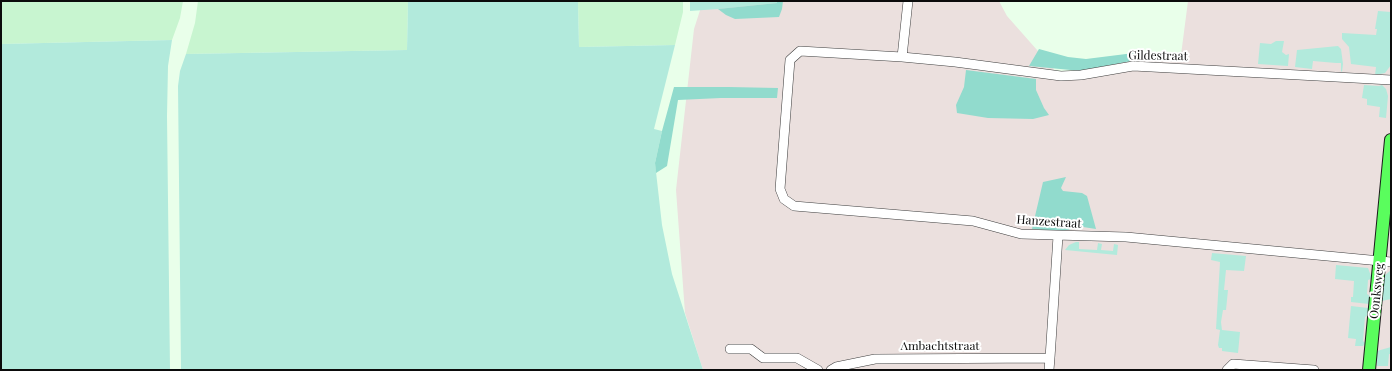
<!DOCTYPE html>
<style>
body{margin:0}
#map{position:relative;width:1392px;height:371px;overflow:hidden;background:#e9ffea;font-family:"Playfair Display",serif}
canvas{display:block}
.frame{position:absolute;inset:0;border:2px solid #0b0b0b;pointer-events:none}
</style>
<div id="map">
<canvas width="1392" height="371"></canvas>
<div class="frame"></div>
</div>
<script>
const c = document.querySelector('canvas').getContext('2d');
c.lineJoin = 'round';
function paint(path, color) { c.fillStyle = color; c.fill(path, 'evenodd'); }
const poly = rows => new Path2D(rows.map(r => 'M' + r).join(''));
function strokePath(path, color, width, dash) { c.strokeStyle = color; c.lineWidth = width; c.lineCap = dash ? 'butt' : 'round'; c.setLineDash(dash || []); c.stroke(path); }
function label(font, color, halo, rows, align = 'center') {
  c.font = font + ' "Playfair Display",serif'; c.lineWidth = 4; c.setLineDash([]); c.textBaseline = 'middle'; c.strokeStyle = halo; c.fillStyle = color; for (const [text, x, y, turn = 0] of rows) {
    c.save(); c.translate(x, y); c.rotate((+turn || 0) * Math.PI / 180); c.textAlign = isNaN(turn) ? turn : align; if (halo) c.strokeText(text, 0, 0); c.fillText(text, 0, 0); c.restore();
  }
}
const industrial = poly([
 [703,1,999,1,1007,16,1060,76,1148,57,1181,55,1188,1,1391,1,1391,370,703,370,685,313,676,190,694,29]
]);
const farmland = poly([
 [1,1,183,1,180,18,172,40,1,44],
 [198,1,408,1,407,50,186,54,195,23],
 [578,1,683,1,683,12,675,45,579,47]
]);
const green = poly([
 [408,1,578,1,579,47,675,45,654,129,662,131,655,163,662,225,672,274,703,370,181,370,178,86,180,71,186,54,407,50],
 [690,1,777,1,777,3,718,9,690,11],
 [1378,11,1391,12,1391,65,1385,73,1375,75,1376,67,1351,64,1349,47,1342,39,1342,33,1376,35,1377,29,1375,29],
 [172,40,168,66,167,116,170,370,1,370,1,44],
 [1276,41,1284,41,1282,52,1286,55,1289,54,1288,66,1258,64,1260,43,1271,44],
 [1338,46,1341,49,1343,64,1342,72,1341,71,1341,63,1336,63,1313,61,1312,69,1295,67,1297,50],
 [1364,85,1379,86,1382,85,1386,89,1388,96,1386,118,1379,117,1380,107,1367,105,1367,99,1362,98],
 [1076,242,1079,242,1079,249,1097,250,1098,243,1102,244,1101,250,1113,251,1114,244,1118,245,1117,255,1065,250,1069,245],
 [1212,253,1246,256,1244,271,1226,270,1224,290,1228,290,1226,310,1223,310,1221,322,1222,330,1240,332,1238,353,1222,351,1222,348,1219,348,1218,345,1220,330,1216,329,1220,262,1211,260],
 [1336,265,1368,268,1371,276,1371,279,1368,280,1367,294,1370,296,1369,304,1351,302,1351,297,1353,297,1354,281,1335,279],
 [1391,270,1391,299,1382,301,1384,276],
 [1351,306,1368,308,1368,315,1365,317,1363,341,1365,343,1363,346,1355,346,1356,339,1348,338],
 [1391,347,1391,354,1389,354,1388,366,1377,366,1377,351]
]);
const forest = poly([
 [777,1,783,1,782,9,779,17,735,19,726,15,718,9,777,3],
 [1039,49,1068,57,1086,59,1134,53,1131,61,1081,71,1029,66],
 [966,70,1036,79,1036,90,1044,108,1049,115,1033,119,988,118,957,113,956,105,964,87],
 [674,87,729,87,778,88,777,98,721,98,678,100,667,166,656,173,655,163,662,131],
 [1066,177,1061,188,1063,191,1082,193,1087,196,1096,229,1083,227,1061,231,1032,229,1043,182]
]);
const minor = poly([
 [902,57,908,1],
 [1391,80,1133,66,1081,75,1061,76,955,62,902,57,800,51,790,60,780,189,784,199,794,206,973,221,1021,234,1126,237,1391,262],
 [730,349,751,349,763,358,797,358,818,370],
 [1050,358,1058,236],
 [831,370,836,367,875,359,1050,358,1049,370],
 [1227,370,1233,364,1314,370]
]);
const major = poly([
 [1369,370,1391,140]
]);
const streetNames = [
 ["Gildestraat",1158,56,1],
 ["Hanzestraat",1049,222,4],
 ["Oonksweg",1377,291,-84],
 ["Ambachtstraat",940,346]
];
paint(industrial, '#ebe0de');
paint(farmland, '#c8f5d0');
paint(green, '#b2eadc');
paint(forest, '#91dbcd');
strokePath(minor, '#3e3e3e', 10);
strokePath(major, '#1c1c1c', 14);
strokePath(minor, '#fff', 9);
strokePath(major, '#5afd5d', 12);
label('12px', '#0b0b0b', '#fff', streetNames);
</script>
